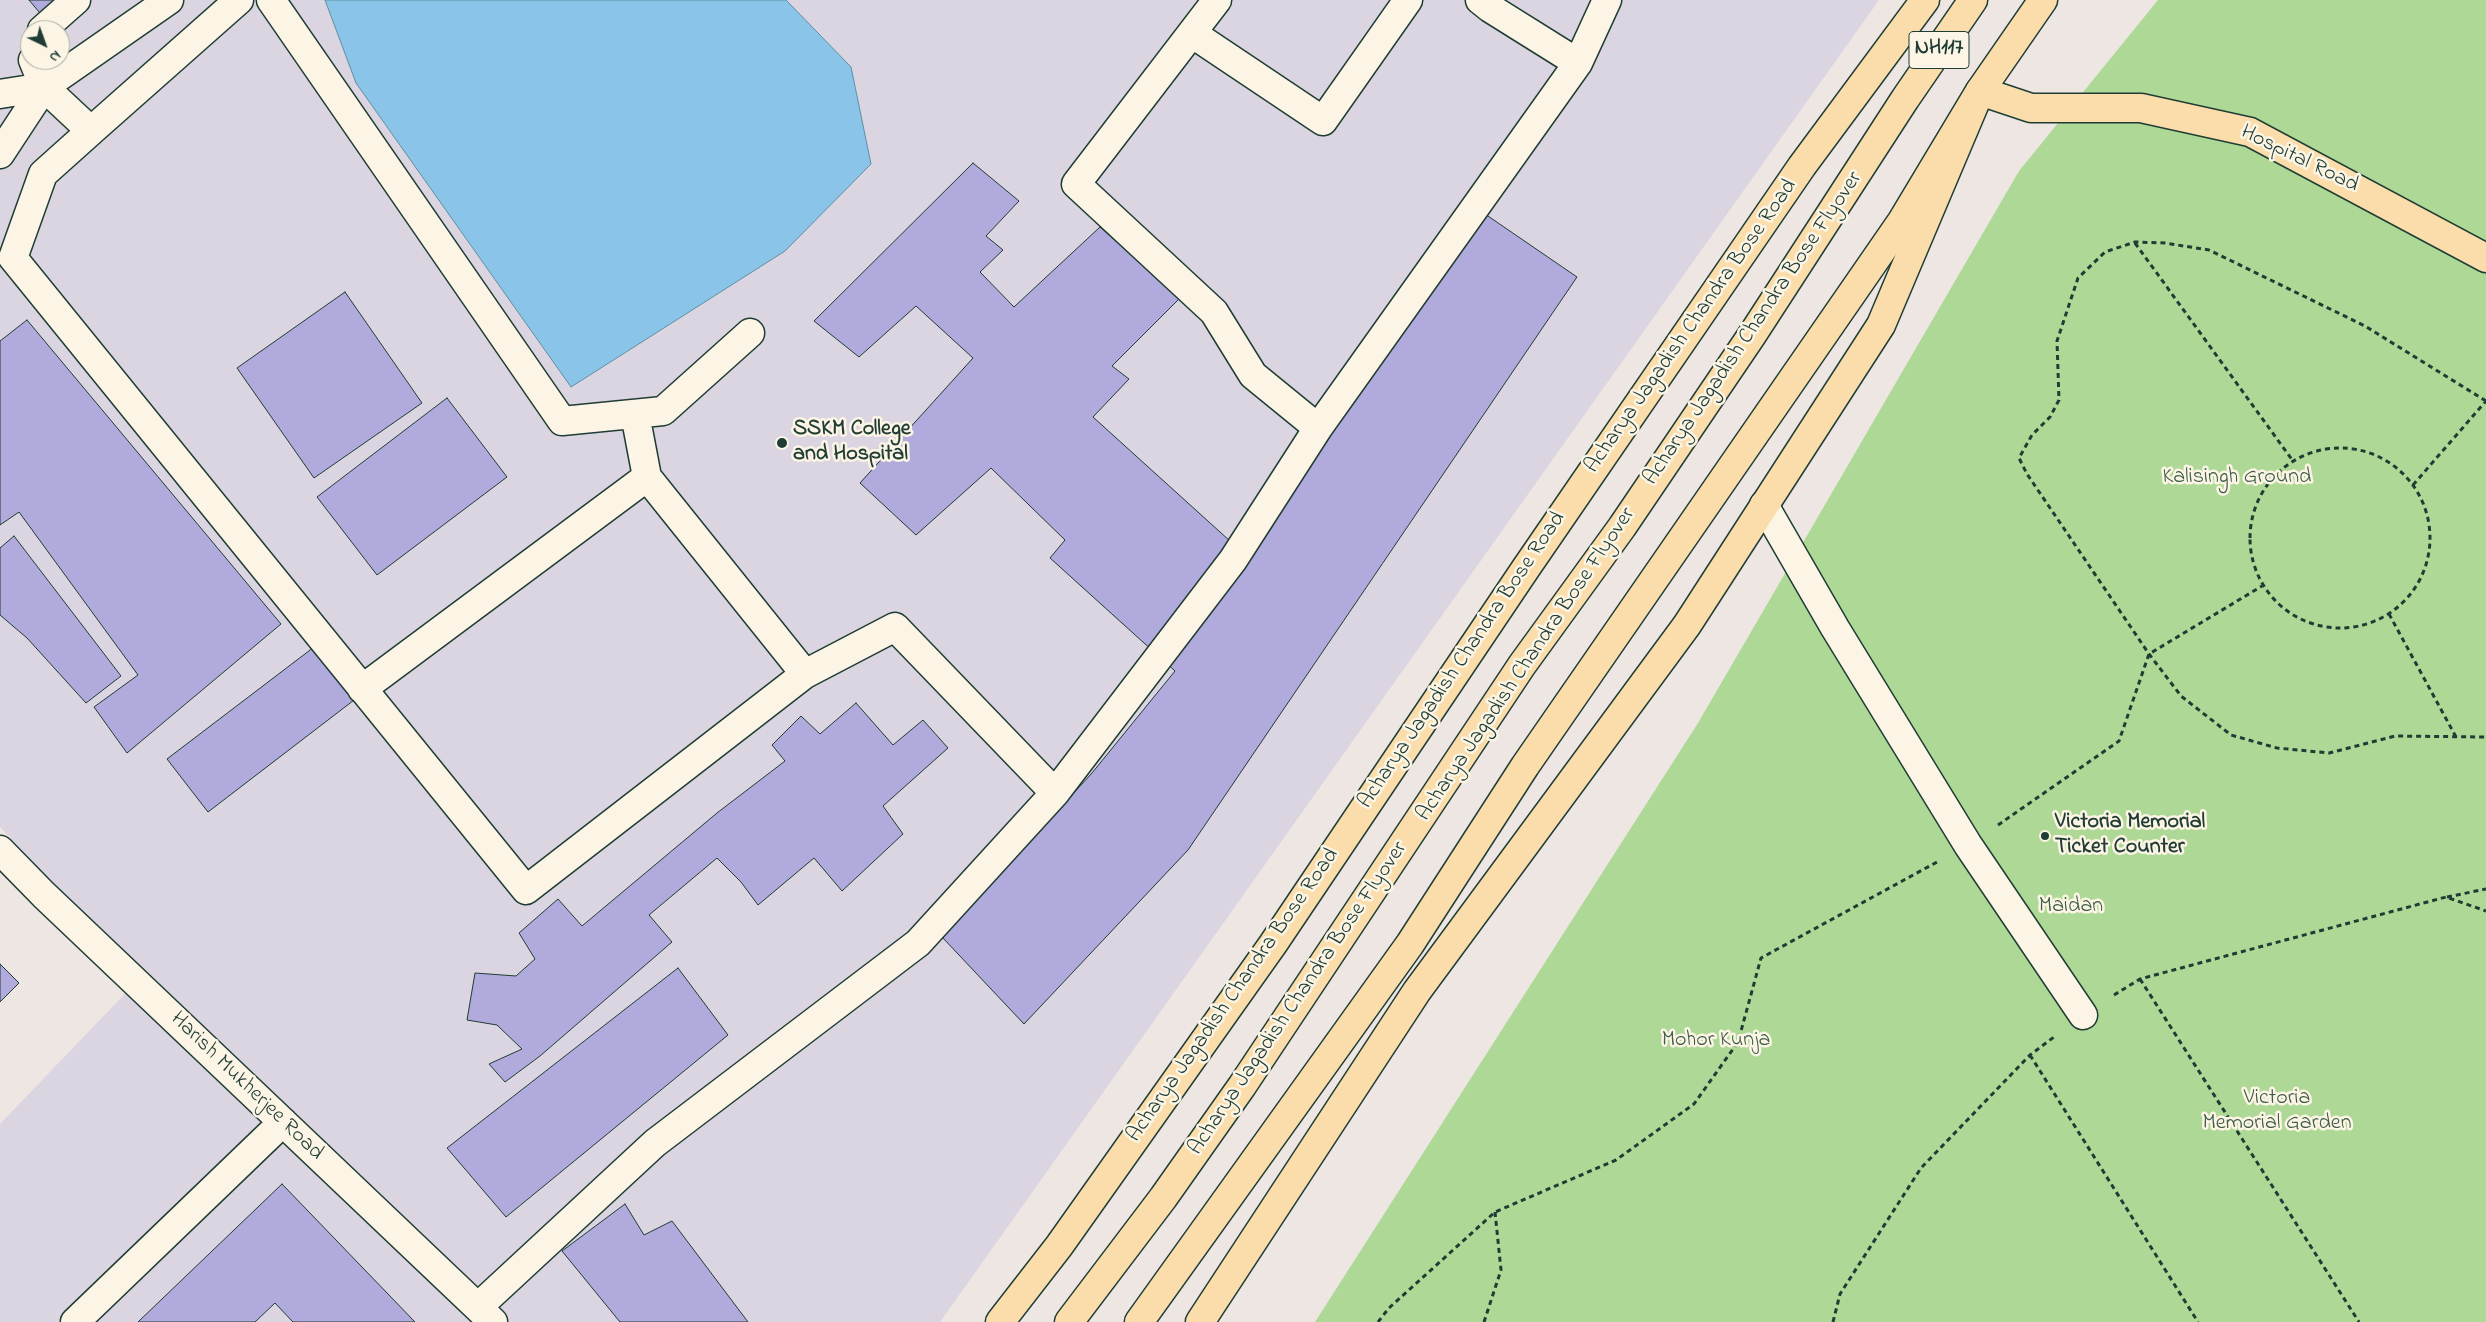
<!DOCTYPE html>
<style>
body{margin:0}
#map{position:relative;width:2486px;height:1322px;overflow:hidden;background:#ede6e3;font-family:"Indie Flower",sans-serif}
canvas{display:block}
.north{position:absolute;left:20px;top:20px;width:50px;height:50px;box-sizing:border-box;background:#fcf5e5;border:1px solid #a4ab9e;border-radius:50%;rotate:138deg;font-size:14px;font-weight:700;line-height:20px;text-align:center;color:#1f3d34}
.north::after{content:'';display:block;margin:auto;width:18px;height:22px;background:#1f3d34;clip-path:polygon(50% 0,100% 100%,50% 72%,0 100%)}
</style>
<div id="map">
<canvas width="2486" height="1322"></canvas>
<div class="north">N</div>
</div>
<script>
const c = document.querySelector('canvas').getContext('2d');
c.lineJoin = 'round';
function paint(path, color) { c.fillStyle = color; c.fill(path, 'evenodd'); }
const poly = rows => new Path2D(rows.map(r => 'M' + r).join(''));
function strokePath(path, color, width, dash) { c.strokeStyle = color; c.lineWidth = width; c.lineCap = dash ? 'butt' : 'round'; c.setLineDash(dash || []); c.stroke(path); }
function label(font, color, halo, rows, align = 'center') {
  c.font = font + ' "Indie Flower",sans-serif'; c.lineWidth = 5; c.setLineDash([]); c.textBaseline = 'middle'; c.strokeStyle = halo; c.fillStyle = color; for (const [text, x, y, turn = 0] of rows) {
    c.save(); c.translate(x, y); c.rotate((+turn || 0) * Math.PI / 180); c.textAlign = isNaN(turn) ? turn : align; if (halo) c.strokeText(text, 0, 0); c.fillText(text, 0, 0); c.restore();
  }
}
const built = poly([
 [0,0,1879,0,940,1322,0,1322,0,1124,142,976,0,827],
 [30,30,60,30,60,60,30,60]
]);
const green = poly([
 [2158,0,2486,0,2486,1322,1315,1322,1698,723,2019,171]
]);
const water = poly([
 [325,0,786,0,851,67,871,164,785,251,571,387,356,83,325,0]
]);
const building = poly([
 [29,0,67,0,45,19,29,0],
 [973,163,1019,201,986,236,1003,250,980,272,1014,307,1100,227,1180,298,1112,366,1129,379,1093,417,1241,551,1485,214,1577,277,1188,850,1024,1024,942,937,1092,773,1175,671,1050,558,1065,540,991,468,916,535,860,483,973,358,916,306,859,357,814,321,973,163],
 [345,292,422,403,314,478,237,368,345,292],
 [27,320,281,624,127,753,94,707,138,675,19,512,0,525,0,341,27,320],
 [447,398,507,477,377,575,317,497,447,398],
 [14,536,121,676,86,703,27,638,0,615,0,548,14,536],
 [318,644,358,697,208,812,167,759,318,644],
 [856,703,893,745,923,720,948,748,883,806,903,834,842,891,814,858,758,905,741,882,717,858,649,915,672,942,540,1056,505,1082,489,1064,522,1049,497,1025,467,1020,475,973,516,976,535,959,519,933,558,899,582,926,717,813,785,761,772,745,801,716,820,734,856,703],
 [0,964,19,983,0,1002,0,964],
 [678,968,728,1035,506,1217,447,1148,678,968],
 [282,1184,415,1322,293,1322,275,1303,255,1322,138,1322,282,1184],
 [625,1204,644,1235,672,1221,748,1322,620,1322,562,1251,625,1204]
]);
const path = poly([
 [2135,243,2293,461],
 [2486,401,2365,326,2209,250,2165,243,2135,242,2105,252,2078,278,2057,341,2059,400,2050,417,2032,435,2019,458,2027,474,2149,654,2181,696,2231,735,2277,748,2329,753,2395,736,2486,737],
 '2250 538a90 90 0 1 1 180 0a90 90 0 1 1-180 0Z',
 [2413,485,2486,401],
 [2389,614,2456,737],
 [1998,825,2119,741,2149,654,2262,586],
 [2447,897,2486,889],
 [2140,979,2359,1322],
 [2114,995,2140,979,2446,897,2486,911],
 [2030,1055,2198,1322],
 [1378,1322,1389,1308,1495,1212,1616,1160,1694,1104,1738,1042,1761,958,1937,862],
 [1484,1322,1501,1270,1495,1212],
 [1833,1322,1840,1294,1921,1168,2030,1055,2054,1037]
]);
const minor = poly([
 [271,0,562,421,663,411,750,333],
 [1217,0,1076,184,1214,312,1253,375,1318,428],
 [1480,0,1490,8,1578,63],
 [42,30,76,0],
 [1193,34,1323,121,1408,0],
 [33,60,44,87,91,131,239,0],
 [0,94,44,87],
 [91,131,43,174,13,258,526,890,805,674,895,627,1055,793,918,943,655,1143,478,1307],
 [0,154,44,87,169,0],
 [635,414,647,477],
 [1764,505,1835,628,1968,845,2083,1015],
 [362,689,647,477,805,674],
 [1055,793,1233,560,1318,428,1578,63,1607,0],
 [0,850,44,895,493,1322],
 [75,1322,283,1122]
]);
const major = poly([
 [1000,1322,1059,1246,1273,944,1526,568,1802,166,1925,0],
 [1200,1322,1417,991,1687,625,1881,325,1980,91,2031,108,2141,108,2250,132,2486,258]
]);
const highway = poly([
 [1069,1322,1163,1198,1242,1086,1522,665,1622,527,1752,335,1905,99,1973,0],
 [1139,1322,1410,944,1525,766,1902,221,1980,91,2043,0]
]);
const markers = [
 [782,443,6,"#1f3d34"],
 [2045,836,5,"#1f3d34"]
];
const shields = [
 [1939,50,60]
];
const shieldNames = [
 ["NH117",1939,50]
];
const streetNames = [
 ["Hospital Road",2299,160,26],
 ["Acharya Jagadish Chandra Bose Road",1692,327,-55],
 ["Acharya Jagadish Chandra Bose Flyover",1754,329,-56],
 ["Acharya Jagadish Chandra Bose Road",1463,661,-56],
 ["Acharya Jagadish Chandra Bose Flyover",1527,665,-56],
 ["Acharya Jagadish Chandra Bose Road",1234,996,-55],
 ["Acharya Jagadish Chandra Bose Flyover",1299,999,-56],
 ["Harish Mukherjee Road",246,1087,44]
];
const poiNames = [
 ["SSKM College",793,430],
 ["and Hospital",793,455],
 ["Victoria Memorial",2055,823],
 ["Ticket Counter",2055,848]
];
const parkNames = [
 ["Kalisingh Ground",2237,478],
 ["Maidan",2071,907],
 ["Mohor Kunja",1716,1041],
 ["Victoria",2277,1099],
 ["Memorial Garden",2277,1124]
];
paint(built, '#dbd4e1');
paint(green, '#aed895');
paint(water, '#8ac5e9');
strokePath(water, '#5f8fa1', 1);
paint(building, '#b0abdc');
strokePath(building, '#1f3d34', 1);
strokePath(minor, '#1f3d34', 31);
strokePath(major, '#1f3d34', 31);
strokePath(highway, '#1f3d34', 31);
strokePath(path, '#1f3d34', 3, [5, 4]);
strokePath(minor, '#fcf5e5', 28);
strokePath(major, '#faddab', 28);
strokePath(highway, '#faddab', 28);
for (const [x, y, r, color] of markers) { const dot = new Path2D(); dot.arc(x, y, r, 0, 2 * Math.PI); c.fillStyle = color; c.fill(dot); strokePath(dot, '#fcf5e5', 2); }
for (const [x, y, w] of shields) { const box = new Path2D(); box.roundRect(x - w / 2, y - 18.5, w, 37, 4); c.fillStyle = '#fcf5e5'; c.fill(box); strokePath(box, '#1f3d34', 1); }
label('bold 21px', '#1f3d34', null, shieldNames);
label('22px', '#1f3d34', '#fcf5e5', streetNames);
label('bold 22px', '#1f3d34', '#fcf5e5', poiNames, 'left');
label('22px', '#3c5c47', '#fcf5e5', parkNames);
</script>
